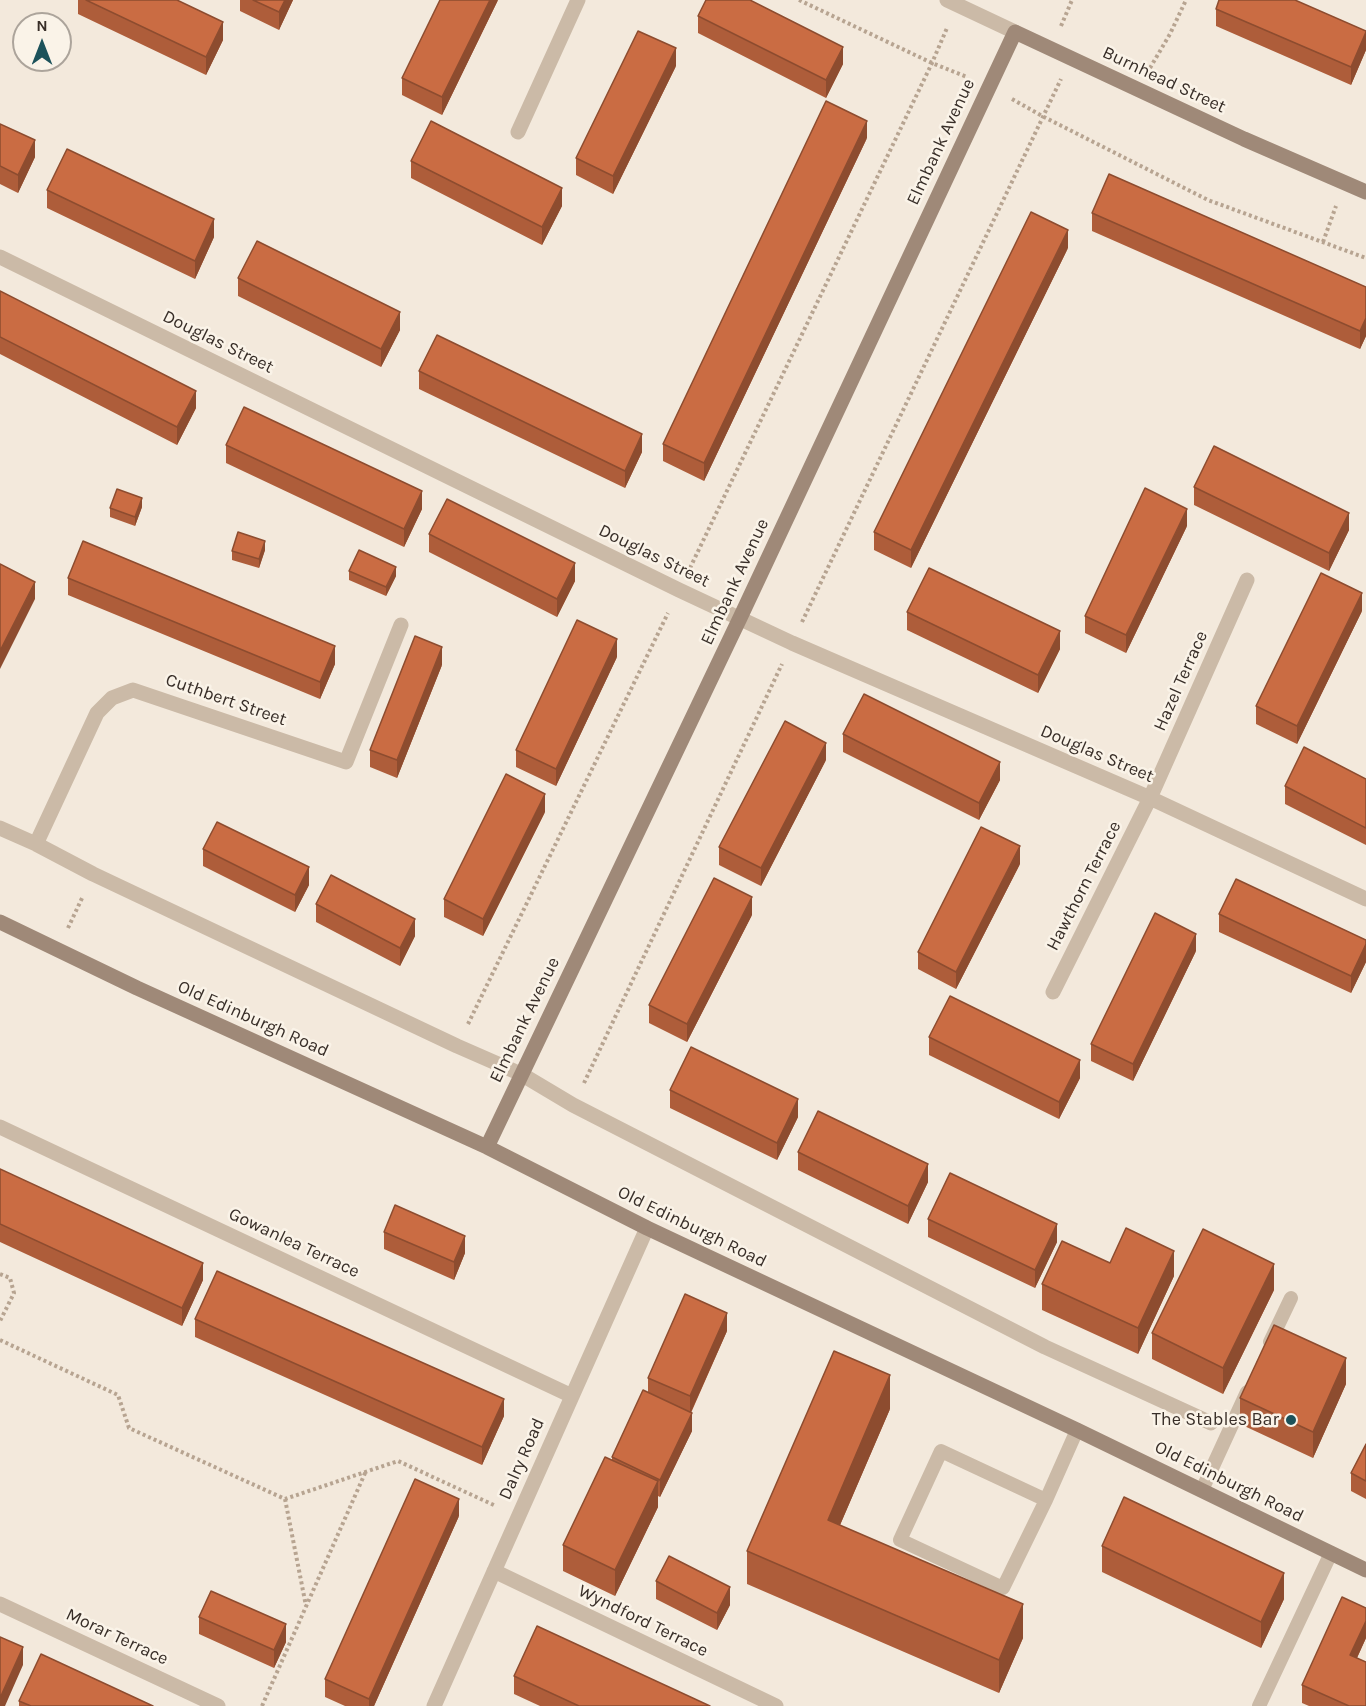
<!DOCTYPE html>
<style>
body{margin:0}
#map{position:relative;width:1366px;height:1706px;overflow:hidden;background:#f3e9dc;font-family:Karla,sans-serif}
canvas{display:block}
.north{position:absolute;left:12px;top:12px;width:60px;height:60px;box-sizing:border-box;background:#faf3e8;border:2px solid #aca49b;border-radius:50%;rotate:0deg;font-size:16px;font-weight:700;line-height:24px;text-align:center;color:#382e28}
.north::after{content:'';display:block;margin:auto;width:21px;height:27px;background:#1c525a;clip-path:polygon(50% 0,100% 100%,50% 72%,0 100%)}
</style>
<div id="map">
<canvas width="1366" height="1706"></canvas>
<div class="north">N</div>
</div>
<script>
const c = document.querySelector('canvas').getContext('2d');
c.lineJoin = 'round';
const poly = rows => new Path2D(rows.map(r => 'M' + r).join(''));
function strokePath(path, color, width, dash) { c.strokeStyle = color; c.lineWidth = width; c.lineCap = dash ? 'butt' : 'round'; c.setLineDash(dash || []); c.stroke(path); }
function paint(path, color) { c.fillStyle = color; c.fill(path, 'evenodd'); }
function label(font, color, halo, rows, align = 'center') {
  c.font = font + ' Karla,sans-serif'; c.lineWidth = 5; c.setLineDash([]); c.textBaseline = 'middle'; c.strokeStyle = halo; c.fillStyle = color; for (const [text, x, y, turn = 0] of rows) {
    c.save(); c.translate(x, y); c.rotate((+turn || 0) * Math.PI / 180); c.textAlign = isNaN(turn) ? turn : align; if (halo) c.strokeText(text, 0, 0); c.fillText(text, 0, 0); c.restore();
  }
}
const path = poly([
 [799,0,932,63,967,77],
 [1061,26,1072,0],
 [1150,68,1170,34,1186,0],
 [1012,99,1044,117,1208,200,1366,258],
 [1323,242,1336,206],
 [690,568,932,63,947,28],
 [802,622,1061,79],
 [68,928,83,896],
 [468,1024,668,613],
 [584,1083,782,664],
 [0,1274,10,1278,14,1293,0,1321],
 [0,1340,118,1395,129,1428,285,1499,398,1461,496,1506],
 [285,1499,306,1606],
 [262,1706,366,1471]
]);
const lane = poly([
 [1270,1342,1291,1298],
 [1202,1490,1247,1392],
 [1046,1500,941,1451,900,1540,1003,1588,1046,1500,1077,1430],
 [1259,1706,1331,1553]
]);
const street = poly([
 [947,0,1015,32],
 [518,132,578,0],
 [0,257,679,590,792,643,1150,798,1366,899],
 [0,828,36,844,93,874,457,1046,521,1074,573,1105,1045,1347,1211,1423],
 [36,844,97,713,112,698,133,690,346,762,401,625],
 [1053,992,1150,798,1247,580],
 [0,1127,572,1396],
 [494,1571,776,1706],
 [0,1604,218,1706],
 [434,1706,647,1228]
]);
const secondary = poly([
 [0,922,137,988,487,1147,647,1228,1077,1430,1366,1570],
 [487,1147,740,618,1015,32,1244,139,1366,192]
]);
const wall = poly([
 [78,0,177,0,223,40,206,75,78,14],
 [240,0,293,0,279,30,240,11],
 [498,0,442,115,402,95,402,78],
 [1216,9,1366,31,1366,50,1351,85,1216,26],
 [698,16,843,64,826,98,698,33],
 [676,66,613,194,576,175,576,158],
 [0,124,35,157,18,193,0,184],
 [867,138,704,481,663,461,663,444],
 [411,161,562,206,542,245,411,178],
 [47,190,214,237,195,279,47,208],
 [1092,213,1366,287,1366,336,1360,349,1092,231],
 [1068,248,911,568,874,550,874,532],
 [238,278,400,330,381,367,238,296],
 [0,291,196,408,177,445,0,354],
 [419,371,642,452,625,488,419,389],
 [226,445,422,509,404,547,226,463],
 [1194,487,1349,530,1329,571,1194,505],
 [142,507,135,526,110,517,110,508],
 [1187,526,1126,653,1085,633,1085,616],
 [429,534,575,581,557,617,429,552],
 [265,550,259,568,232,560,232,551],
 [349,571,396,576,386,596,349,580],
 [68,578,335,664,320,699,68,595],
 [1362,611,1297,744,1256,724,1256,706],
 [907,612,1060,649,1038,693,907,630],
 [617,657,556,786,516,767,516,750],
 [442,665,397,778,370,767,370,750],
 [843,734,1000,780,979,820,843,752],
 [826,760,761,886,719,865,719,847],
 [1366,779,1366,845,1285,804,1285,786],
 [545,812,483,936,444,917,444,899],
 [203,849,309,885,295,912,203,866],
 [1020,864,956,989,918,969,918,952],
 [316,904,415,936,400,966,316,922],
 [1219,914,1366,940,1366,962,1351,993,1219,932],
 [752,915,687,1042,649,1023,649,1005],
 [1196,951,1133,1081,1091,1061,1091,1044],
 [929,1037,1080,1078,1059,1119,929,1055],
 [670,1090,798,1117,777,1160,670,1108],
 [798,1152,928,1182,908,1224,798,1170],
 [0,1169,203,1280,182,1326,0,1242],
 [928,1219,1057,1242,1035,1288,928,1237],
 [384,1232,465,1253,454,1280,384,1249],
 [1110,1263,1174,1276,1138,1354,1042,1310,1042,1284],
 [1274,1290,1223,1394,1152,1359,1152,1333],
 [195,1319,504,1416,482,1465,195,1337],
 [727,1331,691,1413,692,1431,660,1497,658,1496,658,1507,615,1596,563,1571,563,1545,612,1460,612,1457,648,1392,648,1378],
 [1346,1384,1313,1458,1240,1424,1240,1398],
 [890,1409,840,1525,1023,1638,999,1693,747,1584,747,1551],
 [1366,1444,1366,1499,1351,1491,1351,1473],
 [459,1516,374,1706,345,1706,325,1697,325,1679],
 [1102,1546,1284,1599,1261,1648,1102,1572],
 [656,1581,730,1605,717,1630,656,1599],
 [1366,1608,1366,1638,1357,1658,1366,1706,1309,1706,1302,1703,1302,1685],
 [199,1617,286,1642,274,1668,199,1634],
 [514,1676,710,1706,540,1706,514,1694],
 [19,1701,153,1706,19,1706]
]);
const shadedWall = poly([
 [285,0,293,0,279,30,279,12],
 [490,0,498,0,442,115,442,97],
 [223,22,223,40,206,75,206,57],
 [1366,32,1366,50,1351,85,1351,67],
 [843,47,843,64,826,98,826,80],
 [676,48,676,66,613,194,613,176],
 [867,121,867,138,704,481,704,463],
 [35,140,35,157,18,193,18,175],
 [562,188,562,206,542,245,542,227],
 [214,219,214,237,195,279,195,261],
 [1068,230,1068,248,911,568,911,550],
 [400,312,400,330,381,367,381,349],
 [1366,318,1366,336,1360,349,1360,331],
 [196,391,196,408,177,445,177,427],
 [642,434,642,452,625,488,625,471],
 [422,491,422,509,404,547,404,529],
 [142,498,142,507,135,526,135,517],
 [1187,509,1187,526,1126,653,1126,635],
 [1349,513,1349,530,1329,571,1329,553],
 [265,541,265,550,259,568,259,559],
 [575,563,575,581,557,617,557,599],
 [396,567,396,576,386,596,386,587],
 [35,582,35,599,0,669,0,651],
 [1362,593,1362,611,1297,744,1297,726],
 [1060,631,1060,649,1038,693,1038,675],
 [617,639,617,657,556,786,556,769],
 [335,646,335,664,320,699,320,682],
 [442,647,442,665,397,778,397,760],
 [826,743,826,760,761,886,761,868],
 [1000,762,1000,780,979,820,979,803],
 [545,794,545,812,483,936,483,919],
 [1020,846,1020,864,956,989,956,972],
 [309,867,309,885,295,912,295,895],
 [752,897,752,915,687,1042,687,1024],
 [415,919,415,936,400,966,400,948],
 [1196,934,1196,951,1133,1081,1133,1064],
 [1366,944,1366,962,1351,993,1351,976],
 [1080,1060,1080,1078,1059,1119,1059,1102],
 [798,1099,798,1117,777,1160,777,1143],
 [928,1164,928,1182,908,1224,908,1206],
 [1057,1224,1057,1242,1035,1288,1035,1270],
 [465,1236,465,1253,454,1280,454,1262],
 [1174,1251,1174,1276,1138,1354,1138,1328],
 [203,1263,203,1280,182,1326,182,1308],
 [1274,1264,1274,1290,1223,1394,1223,1368],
 [727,1313,727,1331,690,1414,690,1396],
 [1346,1358,1346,1384,1313,1458,1313,1432],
 [890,1375,890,1409,828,1553,828,1520],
 [504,1399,504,1416,482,1465,482,1447],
 [692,1413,692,1431,660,1497,660,1480],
 [658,1481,658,1507,615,1596,615,1570],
 [459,1499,459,1516,374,1706,369,1706,369,1699],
 [1284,1573,1284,1599,1261,1648,1261,1622],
 [730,1587,730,1605,717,1630,717,1613],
 [1023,1604,1023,1638,999,1693,999,1660],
 [1366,1621,1366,1638,1350,1673,1350,1655],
 [286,1624,286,1642,274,1668,274,1650],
 [23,1647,23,1665,5,1706,0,1706,0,1698]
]);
const building = poly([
 [86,0,177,0,223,22,206,57,86,0],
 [253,0,285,0,279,12,253,0],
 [440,0,490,0,442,97,402,78,440,0],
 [706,0,750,0,843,47,826,80,698,16,706,0],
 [1219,0,1295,0,1366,31,1366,32,1351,67,1216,9,1219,0],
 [638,31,676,48,613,176,576,158,638,31],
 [826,101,867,121,704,463,663,444,826,101],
 [431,121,562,188,542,227,411,161,431,121],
 [0,124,35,140,18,175,0,166,0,124],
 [67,149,214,219,195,261,47,190,67,149],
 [1109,174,1366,287,1366,318,1360,331,1092,213,1109,174],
 [1031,212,1068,230,911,550,874,532,1031,212],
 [257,241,400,312,381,349,238,278,257,241],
 [0,291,196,391,177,427,0,337,0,291],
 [437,335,642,434,625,471,419,371,437,335],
 [244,407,422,491,404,529,226,445,244,407],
 [1214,446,1349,513,1329,553,1194,487,1214,446],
 [1145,488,1187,509,1126,635,1085,616,1145,488],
 [117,489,142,498,135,517,110,508,117,489],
 [447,499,575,563,557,599,429,534,447,499],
 [238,532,265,541,259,559,232,551,238,532],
 [83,541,335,646,320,682,68,578,83,541],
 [359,550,396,567,386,587,349,571,359,550],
 [0,564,35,582,0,651,0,564],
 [929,568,1060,631,1038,675,907,612,929,568],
 [1321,573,1362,593,1297,726,1256,706,1321,573],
 [577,620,617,639,556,769,516,750,577,620],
 [415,636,442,647,397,760,370,750,415,636],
 [864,694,1000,762,979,803,843,734,864,694],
 [785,721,826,743,761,868,719,847,785,721],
 [1304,747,1366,779,1366,828,1285,786,1304,747],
 [506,774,545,794,483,919,444,899,506,774],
 [217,822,309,867,295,895,203,849,217,822],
 [981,827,1020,846,956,972,918,952,981,827],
 [331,875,415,919,400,948,316,904,331,875],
 [714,878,752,897,687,1024,649,1005,714,878],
 [1236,879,1366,940,1366,944,1351,976,1219,914,1236,879],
 [1155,913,1196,934,1133,1064,1091,1044,1155,913],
 [950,996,1080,1060,1059,1102,929,1037,950,996],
 [691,1047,798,1099,777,1143,670,1090,691,1047],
 [818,1111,928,1164,908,1206,798,1152,818,1111],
 [0,1169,203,1263,182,1308,0,1224,0,1169],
 [950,1173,1057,1224,1035,1270,928,1219,950,1173],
 [395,1205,465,1236,454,1262,384,1232,395,1205],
 [1126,1228,1174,1251,1138,1328,1042,1284,1062,1241,1110,1263,1126,1228],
 [1203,1229,1274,1264,1223,1368,1152,1333,1203,1229],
 [217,1271,504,1399,482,1447,195,1319,217,1271],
 [685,1294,727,1313,690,1396,648,1378,685,1294],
 [1274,1325,1346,1358,1313,1432,1240,1398,1274,1325],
 [834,1351,890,1375,828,1520,1023,1604,999,1660,747,1551,834,1351],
 [643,1390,692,1413,660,1480,612,1457,643,1390],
 [1366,1444,1366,1481,1351,1473,1366,1444],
 [605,1457,658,1481,615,1570,563,1545,605,1457],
 [415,1479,459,1499,369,1699,325,1679,415,1479],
 [1124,1497,1284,1573,1261,1622,1102,1546,1124,1497],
 [669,1556,730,1587,717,1613,656,1581,669,1556],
 [211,1591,286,1624,274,1650,199,1617,211,1591],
 [1342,1597,1366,1608,1366,1621,1350,1655,1366,1662,1366,1706,1349,1706,1302,1685,1342,1597],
 [537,1626,710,1706,579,1706,514,1676,537,1626],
 [0,1637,23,1647,0,1698,0,1637],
 [41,1654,153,1706,31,1706,19,1701,41,1654]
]);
const markers = [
 [1291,1420,6,"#1c525a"]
];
const streetNames = [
 ["Burnhead Street",1164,80,25],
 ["Elmbank Avenue",941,142,-65],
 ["Douglas Street",218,342,26],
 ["Douglas Street",654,556,26],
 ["Elmbank Avenue",735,582,-65],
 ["Hazel Terrace",1181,681,-66],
 ["Cuthbert Street",226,700,19],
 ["Douglas Street",1097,754,23],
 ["Hawthorn Terrace",1084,886,-63],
 ["Old Edinburgh Road",253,1019,24],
 ["Elmbank Avenue",525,1020,-64],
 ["Old Edinburgh Road",692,1227,26],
 ["Gowanlea Terrace",294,1243,25],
 ["Dalry Road",522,1459,-66],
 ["Old Edinburgh Road",1229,1482,26],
 ["Wyndford Terrace",643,1621,26],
 ["Morar Terrace",117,1637,25]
];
const poiNames = [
 ["The Stables Bar",1279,1420]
];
strokePath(path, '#b7a491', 4, [3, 3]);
strokePath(lane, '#cbbaa7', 14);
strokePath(street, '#cbbaa7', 15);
strokePath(secondary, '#9f8978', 15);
paint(wall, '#ae5d3a');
paint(shadedWall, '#8d4c2f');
paint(building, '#ca6c43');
strokePath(building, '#8d4c2f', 1.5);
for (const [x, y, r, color] of markers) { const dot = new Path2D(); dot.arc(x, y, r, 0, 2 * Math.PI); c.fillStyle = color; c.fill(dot); strokePath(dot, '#faf3e8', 2); }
label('18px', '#382e28', '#faf3e8', streetNames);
label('18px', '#382e28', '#faf3e8', poiNames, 'right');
</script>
